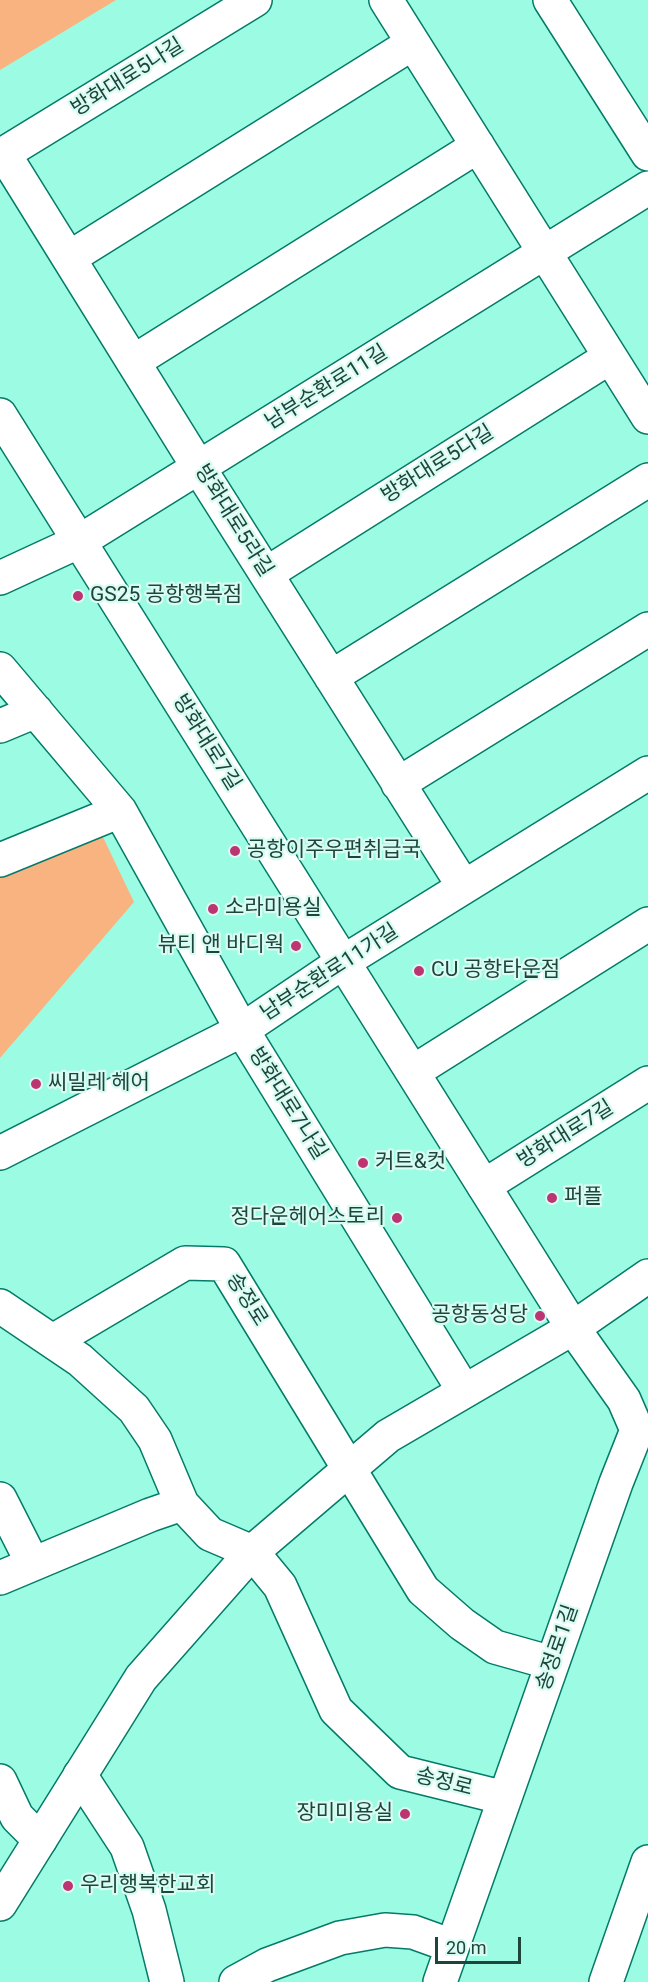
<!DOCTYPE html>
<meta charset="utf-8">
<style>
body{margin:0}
#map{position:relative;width:648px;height:1982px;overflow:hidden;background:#9cfbe3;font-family:Roboto,sans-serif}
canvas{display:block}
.scale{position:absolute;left:435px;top:1937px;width:86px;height:27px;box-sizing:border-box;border:3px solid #1d453c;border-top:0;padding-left:8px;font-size:18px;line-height:21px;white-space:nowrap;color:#1d453c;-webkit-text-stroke:4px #d8fbf2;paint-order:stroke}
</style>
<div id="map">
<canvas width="648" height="1982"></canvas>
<div class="scale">20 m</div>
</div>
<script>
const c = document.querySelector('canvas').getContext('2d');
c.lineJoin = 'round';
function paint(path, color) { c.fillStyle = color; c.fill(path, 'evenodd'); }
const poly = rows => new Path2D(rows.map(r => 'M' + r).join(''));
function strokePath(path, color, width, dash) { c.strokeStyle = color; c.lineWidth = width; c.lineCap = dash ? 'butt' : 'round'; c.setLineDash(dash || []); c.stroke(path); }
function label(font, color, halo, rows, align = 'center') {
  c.font = font + ' Roboto,"Noto Sans KR",sans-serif'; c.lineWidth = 4.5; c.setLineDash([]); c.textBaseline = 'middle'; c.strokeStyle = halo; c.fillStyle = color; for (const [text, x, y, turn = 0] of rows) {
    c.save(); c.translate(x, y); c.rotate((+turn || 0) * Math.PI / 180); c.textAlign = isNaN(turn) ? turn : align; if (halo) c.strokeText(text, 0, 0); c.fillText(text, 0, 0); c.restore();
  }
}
const green = poly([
 [0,0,116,0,0,70],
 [101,833,134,902,0,1058,0,875]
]);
const minor = poly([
 [386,0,648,417],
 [550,0,648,154],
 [4,154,199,468,464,887],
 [0,156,255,0],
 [69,258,413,43],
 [133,362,478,146],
 [266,574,610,357],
 [0,578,80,541,648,188],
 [0,669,120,811,242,1030,464,1391],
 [331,677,648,480],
 [0,726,36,711],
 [398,784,648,629],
 [0,860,120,811],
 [413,1072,648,924],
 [0,1153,242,1030,343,962,648,773],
 [484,1186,648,1083],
 [0,1306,80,1360,134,1409,155,1440,182,1504,210,1534,252,1552,280,1586,336,1710,400,1772,505,1798],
 [53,1341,185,1263,224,1264,423,1590,462,1624,495,1647,552,1663],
 [0,1499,33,1564],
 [0,1578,150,1515,182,1504],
 [80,1775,127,1847,149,1910,167,1982],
 [0,1781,17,1817,40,1840],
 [236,1982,267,1965,340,1938,385,1930,413,1932,452,1946],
 [440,1982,616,1483,637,1430,624,1400,573,1328]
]);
const tertiary = poly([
 [0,415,573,1328],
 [0,1904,141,1678,252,1552,388,1436,573,1328,648,1276]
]);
const primary = poly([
 [606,1982,648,1862]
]);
const markers = [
 [78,596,6,"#bc3472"],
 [235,851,6,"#bc3472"],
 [213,909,6,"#bc3472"],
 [296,946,6,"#bc3472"],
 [419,971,6,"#bc3472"],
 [36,1084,6,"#bc3472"],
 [363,1163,6,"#bc3472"],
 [552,1198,6,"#bc3472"],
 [397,1218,6,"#bc3472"],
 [540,1316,6,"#bc3472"],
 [405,1814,6,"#bc3472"],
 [68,1886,6,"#bc3472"]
];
const streetNames = [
 ["방화대로5나길",128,78,-32],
 ["남부순환로11길",327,388,-32],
 ["방화대로5다길",438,465,-32],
 ["방화대로5라길",233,521,58],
 ["방화대로7길",206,743,58],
 ["남부순환로11가길",330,973,-33],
 ["방화대로7나길",287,1104,58],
 ["방화대로7길",566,1135,-32],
 ["송정로",246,1300,58],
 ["송정로1길",558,1648,-71],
 ["송정로",444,1783,14]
];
const poiNames = [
 ["GS25 공항행복점",90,596],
 ["공항이주우편취급국",247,851],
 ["소라미용실",225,909],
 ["뷰티 앤 바디웍",284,946,"right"],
 ["CU 공항타운점",431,971],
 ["씨밀레 헤어",48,1084],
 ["커트&컷",375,1163],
 ["퍼플",564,1198],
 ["정다운헤어스토리",385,1218,"right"],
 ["공항동성당",528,1316,"right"],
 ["장미미용실",393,1814,"right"],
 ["우리행복한교회",80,1886]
];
paint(green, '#f9b381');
strokePath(minor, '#037b68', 36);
strokePath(tertiary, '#037b68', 36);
strokePath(primary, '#037b68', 36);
strokePath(minor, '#fff', 33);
strokePath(tertiary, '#fff', 33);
strokePath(primary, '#fff', 33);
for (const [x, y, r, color] of markers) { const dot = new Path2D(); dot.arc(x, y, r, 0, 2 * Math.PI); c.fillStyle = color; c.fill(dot); strokePath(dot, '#d8fbf2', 2); }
label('21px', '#1d453c', '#d8fbf2', streetNames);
label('21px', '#1d453c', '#d8fbf2', poiNames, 'left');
</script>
